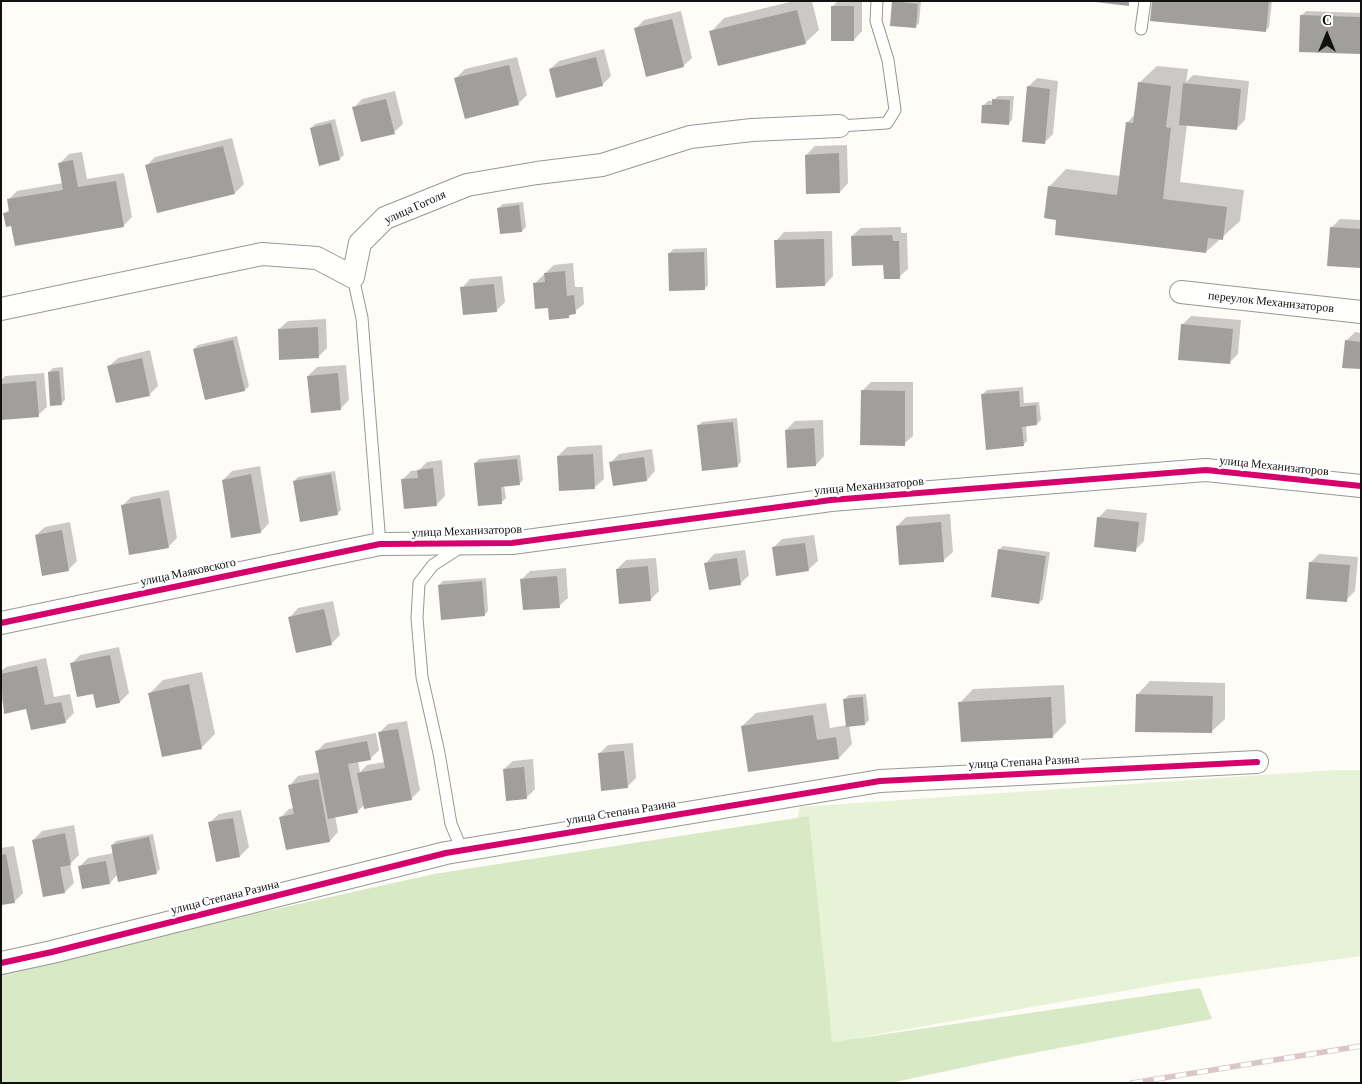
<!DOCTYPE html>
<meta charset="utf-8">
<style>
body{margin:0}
#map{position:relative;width:1362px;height:1084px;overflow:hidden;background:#fdfcf7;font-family:"Crimson Pro",serif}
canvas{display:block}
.frame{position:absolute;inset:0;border:2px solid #111;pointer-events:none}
.north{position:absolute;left:1302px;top:10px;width:50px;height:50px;-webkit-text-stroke:4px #fff;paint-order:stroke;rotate:0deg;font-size:14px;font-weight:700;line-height:20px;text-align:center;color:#111}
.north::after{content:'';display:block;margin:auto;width:18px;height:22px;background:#111;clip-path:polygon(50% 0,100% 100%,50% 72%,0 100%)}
</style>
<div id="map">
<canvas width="1362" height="1084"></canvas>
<div class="frame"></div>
<div class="north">С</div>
</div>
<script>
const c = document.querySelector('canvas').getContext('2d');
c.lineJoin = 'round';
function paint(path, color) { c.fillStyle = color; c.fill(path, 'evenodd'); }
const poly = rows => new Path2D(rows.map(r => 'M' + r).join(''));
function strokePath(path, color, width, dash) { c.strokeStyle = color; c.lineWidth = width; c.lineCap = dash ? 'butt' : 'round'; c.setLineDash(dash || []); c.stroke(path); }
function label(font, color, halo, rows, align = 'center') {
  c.font = font + ' "Crimson Pro",serif'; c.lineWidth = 5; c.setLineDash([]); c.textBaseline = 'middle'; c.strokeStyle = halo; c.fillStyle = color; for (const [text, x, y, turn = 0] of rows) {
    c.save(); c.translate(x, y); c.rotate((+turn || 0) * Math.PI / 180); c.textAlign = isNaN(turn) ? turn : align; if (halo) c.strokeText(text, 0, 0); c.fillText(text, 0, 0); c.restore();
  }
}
const green = poly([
 [1334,770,1361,770,1361,956,1180,981,811,1046,794,832,800,807]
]);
const forest = poly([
 [809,816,832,1042,1200,988,1212,1019,1017,1056,890,1083,1,1083,1,970,434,874]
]);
const shadow = poly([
 [794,1,812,1,819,30,805,43,711,32,724,18],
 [838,1,862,1,862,31,854,40,832,7],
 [893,1,921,1,919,23,915,27],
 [1154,1,1272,1,1269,27,1265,31],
 [681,11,692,58,683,66,636,28,644,20],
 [1306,11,1361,13,1361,53,1302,15],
 [604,49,611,76,602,85,550,69,559,61],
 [517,57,527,95,518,104,456,78,465,69],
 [1157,66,1188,69,1186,82,1193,75,1249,81,1245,120,1236,129,1187,124,1180,182,1244,190,1240,221,1206,252,1058,219,1049,187,1066,169,1120,176,1127,123,1135,114,1139,83],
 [1037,78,1058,81,1053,134,1044,143,1028,87],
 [395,91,403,124,394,132,354,108,362,99],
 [998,96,1014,96,1012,120,1008,124,984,105,988,101,993,101],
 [335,119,344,155,339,159,311,128,315,124],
 [232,138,244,184,235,193,158,211,146,166,155,157],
 [847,145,848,183,840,192,806,155,815,146],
 [82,152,87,179,124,173,132,217,123,226,12,224,4,214,10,209,8,200,17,191,63,183,60,163,69,154],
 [523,202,526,227,522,231,498,208,503,204],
 [1340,219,1361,220,1361,267,1331,228],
 [901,227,901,233,907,233,908,269,899,277,852,236,861,228],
 [832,231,833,276,825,285,776,241,784,232],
 [707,248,708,285,704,289,669,254,673,249],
 [573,263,575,287,583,287,584,304,569,316,549,307,534,284,554,265],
 [502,276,505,302,496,311,462,288,470,279],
 [1191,316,1241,320,1238,354,1229,363,1182,325],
 [326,319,327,348,318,357,279,329,288,321],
 [1355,332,1361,333,1361,368,1346,341],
 [237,336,249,386,245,390,206,399,194,349,198,345],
 [150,350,158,386,150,394,109,366,118,358],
 [346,365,349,400,340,409,308,376,317,367],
 [63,367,65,400,61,404,49,372,53,368],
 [44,373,47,407,38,415,1,418,1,380,5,376],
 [871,382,913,382,913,436,904,444,862,391],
 [1023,387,1024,403,1039,402,1041,420,1037,424,1026,425,1027,441,1023,445,983,394,987,390],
 [737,418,741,462,737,466,698,426,702,422],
 [823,420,824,456,816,465,786,430,795,421],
 [602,445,604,479,595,487,558,456,567,447],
 [652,449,655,471,647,480,610,463,619,454],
 [520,455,523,480,519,484,504,485,506,498,502,502,475,463,479,459],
 [442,460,445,496,436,505,402,480,411,471,419,470,427,462],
 [260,466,269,523,261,532,223,480,232,471],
 [335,471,341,510,337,514,294,481,298,477],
 [169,490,177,538,168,547,122,506,131,497],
 [1107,509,1147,513,1144,541,1135,550,1098,518],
 [950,514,953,552,944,560,897,526,906,517],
 [70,522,77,561,68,570,36,535,45,527],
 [814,535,818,561,809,569,773,548,782,539],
 [1003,546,1050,552,1043,599,1039,603,999,550],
 [745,550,749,575,740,584,706,563,714,554],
 [1319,554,1358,557,1355,591,1346,600,1310,563],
 [656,558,659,591,650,600,617,569,626,560],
 [566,568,568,598,559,606,521,580,530,571],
 [486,578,488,611,484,615,439,585,443,581],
 [333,601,340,635,331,644,290,617,298,608],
 [119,647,129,693,120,702,96,707,94,693,71,664,80,655],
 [46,658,54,697,70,694,74,713,65,722,27,708,5,713,1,696,1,671,6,667],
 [202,672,215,734,202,747,163,756,150,693,163,680],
 [1150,681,1225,683,1225,719,1211,732,1137,695],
 [1064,685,1066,723,1053,736,960,703,973,689],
 [866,694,869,720,865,724,849,725,852,744,839,758,749,771,742,726,756,713,826,703,830,728,847,725,845,699,849,695],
 [407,721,420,790,411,799,365,804,357,812,335,816,338,832,330,841,280,818,289,809,294,808,290,785,298,776,321,772,317,751,325,743,376,733,379,750,370,759,358,761,360,772,367,765,385,762,379,733,388,724],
 [633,743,636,778,627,787,599,754,608,745],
 [533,759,535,789,526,798,504,769,513,761],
 [241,810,249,847,240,856,210,822,219,814],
 [74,825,79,855,70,864,74,883,65,892,44,896,33,840,42,831],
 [153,834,160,869,156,873,118,874,110,883,79,867,88,858,114,853,112,845,116,841],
 [14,846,23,893,14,902,1,904,1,848]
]);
const building = poly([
 [892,1,918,4,916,28,890,26],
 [1087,1,1129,1,1129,6],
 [1152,1,1269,1,1266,32,1150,21],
 [831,6,854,6,854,41,831,41],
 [797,10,806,44,718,66,709,31],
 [1300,15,1361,17,1361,54,1299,52],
 [672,19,684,67,646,77,634,28],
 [596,57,603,86,556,98,549,69],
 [509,65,519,105,465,119,454,78],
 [1138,82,1171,86,1166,127,1171,128,1163,199,1227,207,1223,240,1208,238,1206,253,1055,235,1056,220,1044,218,1048,186,1117,195,1126,122,1133,123],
 [1183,83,1241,89,1237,130,1179,125],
 [1027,86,1050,89,1045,144,1022,142],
 [386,99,395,134,361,142,352,107],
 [992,99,1010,100,1009,125,981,123,982,105,992,105],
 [331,123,340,160,319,166,310,128],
 [223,146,235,194,157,213,145,165],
 [839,153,840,193,806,194,805,155],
 [73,160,78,187,116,181,124,227,15,246,11,226,6,227,3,213,9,212,7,199,63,190,58,163],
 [519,205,522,232,500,234,497,208],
 [1330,227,1361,229,1361,268,1327,266],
 [892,235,893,241,899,241,900,279,884,279,883,265,852,266,851,236],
 [824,239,825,286,776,288,774,240],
 [704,252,705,290,669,291,668,253],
 [565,271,567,296,574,295,576,314,569,315,569,318,549,320,548,308,535,309,533,283,545,282,544,273],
 [494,284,497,312,463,315,460,287],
 [1181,324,1233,329,1230,364,1178,360],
 [318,327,319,358,279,360,278,329],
 [233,340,245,391,205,400,193,349],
 [1345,340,1361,342,1361,369,1342,368],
 [142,358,150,396,116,403,107,366],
 [59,371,62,405,50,406,48,372],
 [338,373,341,410,311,413,307,376],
 [36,381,39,417,1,420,1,384],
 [861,390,905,391,905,446,860,445],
 [1019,391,1020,407,1036,405,1037,425,1022,427,1024,446,986,450,981,394],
 [733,422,738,467,702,471,697,425],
 [814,428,816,466,787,468,785,430],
 [593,454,595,489,559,491,557,456],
 [644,457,647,481,613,486,609,462],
 [517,459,520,485,501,487,502,504,478,506,474,463],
 [433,468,437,506,404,509,401,479,418,478,417,470],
 [251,474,261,533,231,538,222,480],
 [331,474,338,515,300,522,293,481],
 [160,498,169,548,129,555,121,505],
 [1097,517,1139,522,1136,552,1094,547],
 [941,522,944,562,899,565,896,526],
 [62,530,69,571,42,576,35,535],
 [805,543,809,571,776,576,772,547],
 [998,549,1046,556,1039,604,991,597],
 [737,558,741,585,709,590,704,563],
 [1309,562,1350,565,1347,602,1306,599],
 [648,566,651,601,619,604,616,569],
 [557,576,560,608,523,610,520,579],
 [482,581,485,616,441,620,438,585],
 [324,609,332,645,296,653,288,617],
 [110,655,120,703,96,708,93,694,77,697,70,663],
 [37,666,45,705,61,702,66,723,31,730,26,709,4,714,1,674],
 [189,684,202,749,162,757,148,693],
 [1136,694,1213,696,1212,733,1135,732],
 [863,697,865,725,846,727,843,699],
 [1051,697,1053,738,961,742,958,702],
 [813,715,817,740,836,737,839,759,748,772,741,726],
 [398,729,412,800,364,809,357,773,385,768,378,732],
 [367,741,371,760,348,764,358,813,328,819,315,751],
 [624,751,628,788,601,791,598,753],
 [524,767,527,799,506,801,503,769],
 [318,779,330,842,286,850,279,817,294,814,288,785],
 [233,818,240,857,216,862,208,822],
 [65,833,71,865,60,867,65,893,43,897,32,840],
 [149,837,157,874,118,882,111,845],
 [6,854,15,903,1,905,1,855],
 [106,861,110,884,82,889,78,866]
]);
const lane = poly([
 [1141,29,1145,1],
 [839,126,887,123,895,110,888,60,876,21,877,1],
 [353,277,362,318,380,544],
 [461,547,433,565,419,583,417,618,422,677,439,753,451,824,462,850]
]);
const street = poly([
 [1181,292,1361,312],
 [1,309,262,254,317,258,353,277,360,243,385,218,467,185,537,173,602,165,690,137,752,130,839,126],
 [1,623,380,544,512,543,831,500,1206,470,1361,486],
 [1,963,52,952,446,853,880,781,1257,762]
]);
const rail = poly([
 [1132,1083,1361,1046]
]);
const cycleway = poly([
 [1,623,380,544,512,543,831,500,1206,470,1361,486],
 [1,963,52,952,446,853,880,781,1257,762]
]);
const streetNames = [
 ["улица Гоголя",415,207,-24],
 ["переулок Механизаторов",1271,302,6],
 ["улица Механизаторов",1274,466,6],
 ["улица Механизаторов",869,486,-5],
 ["улица Механизаторов",467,531,-2],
 ["улица Маяковского",188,572,-12],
 ["улица Степана Разина",1024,762,-3],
 ["улица Степана Разина",621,812,-9],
 ["улица Степана Разина",225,897,-14]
];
paint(green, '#e7f3d7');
paint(forest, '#d8eac5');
paint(shadow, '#0003');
paint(building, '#a19f9c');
strokePath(lane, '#979795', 13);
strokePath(street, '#979795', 24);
strokePath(lane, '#fffffe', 11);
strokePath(street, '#fffffe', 22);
strokePath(rail, '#d9c6c7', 5.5);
strokePath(rail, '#fff', 4, [11]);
strokePath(cycleway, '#d6006c', 6);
label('12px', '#111', '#fff', streetNames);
</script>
